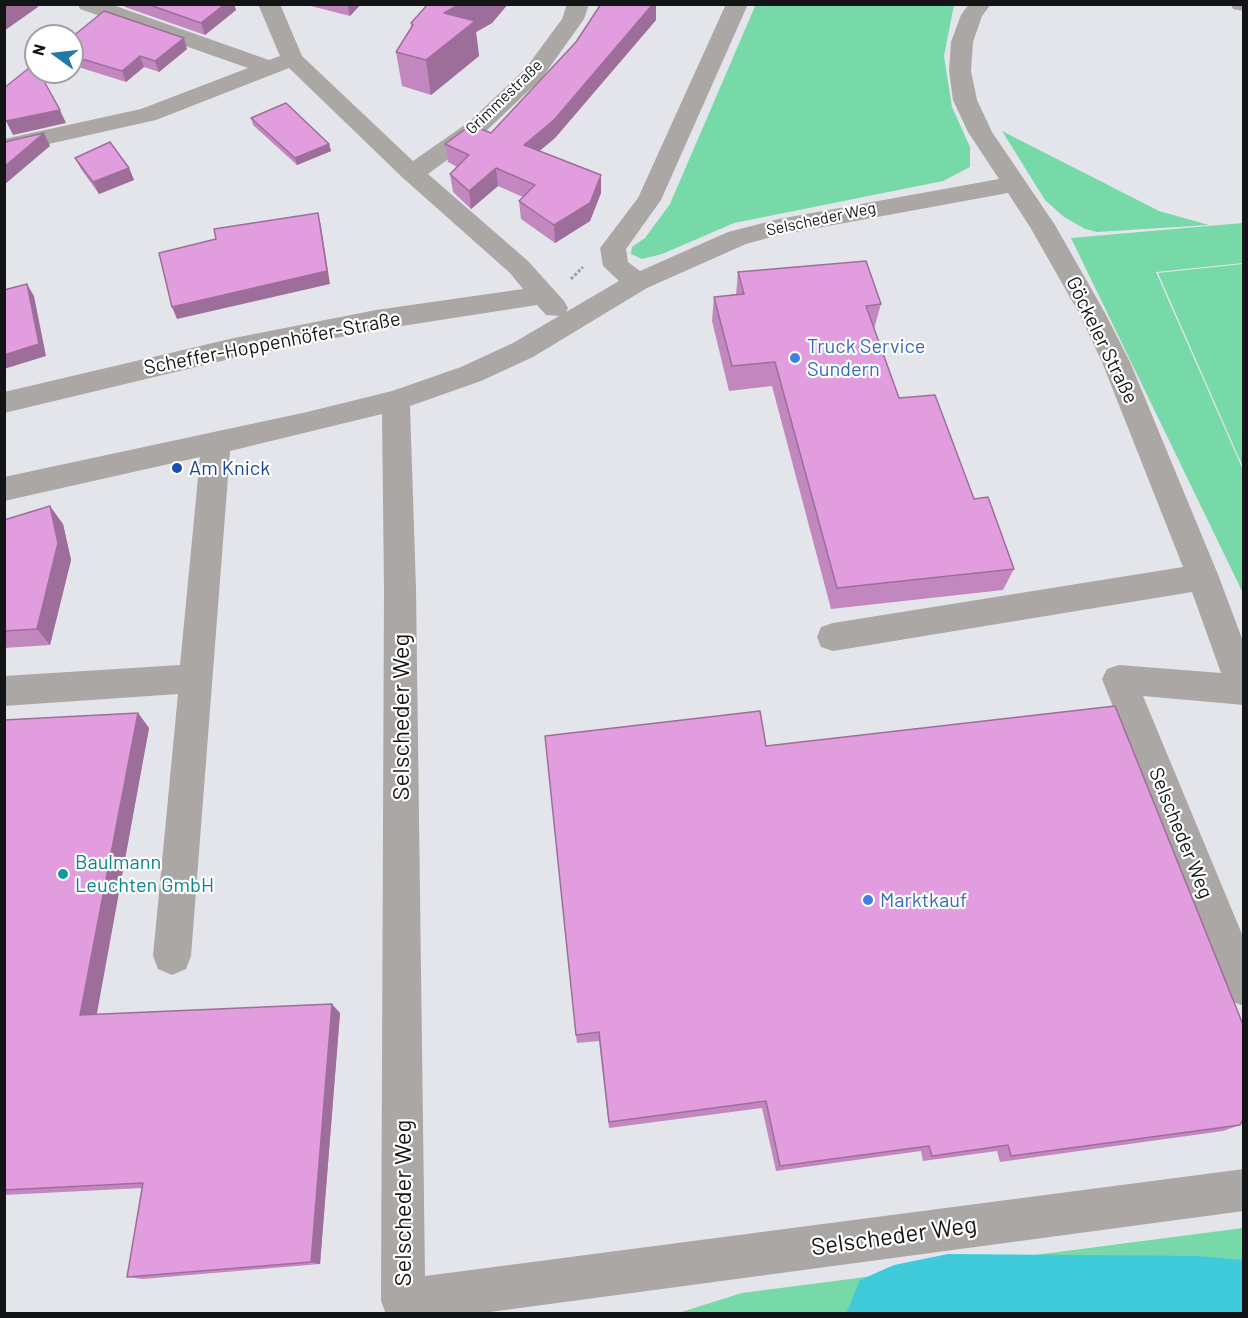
<!DOCTYPE html>
<meta charset="utf-8">
<style>
body{margin:0}
#map{position:relative;width:1248px;height:1318px;overflow:hidden;background:#e3e5eb;font-family:Barlow,sans-serif}
canvas{display:block}
.frame{position:absolute;inset:0;border:6px solid #131416;pointer-events:none}
.north{position:absolute;left:24px;top:24px;width:60px;height:60px;box-sizing:border-box;background:#fff;border:2px solid #a1a1a2;border-radius:50%;rotate:285deg;font-size:16px;font-weight:700;line-height:24px;text-align:center;color:#131416}
.north::after{content:'';display:block;margin:auto;width:21px;height:27px;background:#207ba9;clip-path:polygon(50% 0,100% 100%,50% 72%,0 100%)}
</style>
<div id="map">
<canvas width="1248" height="1318"></canvas>
<div class="frame"></div>
<div class="north">N</div>
</div>
<script>
const c = document.querySelector('canvas').getContext('2d');
c.lineJoin = 'round';
function paint(path, color) { c.fillStyle = color; c.fill(path, 'evenodd'); }
const poly = rows => new Path2D(rows.map(r => 'M' + r).join(''));
function strokePath(path, color, width, dash) { c.strokeStyle = color; c.lineWidth = width; c.lineCap = dash ? 'butt' : 'round'; c.setLineDash(dash || []); c.stroke(path); }
function label(font, color, halo, rows, align = 'center') {
  c.font = font + ' Barlow,sans-serif'; c.lineWidth = 4.5; c.setLineDash([]); c.textBaseline = 'middle'; c.strokeStyle = halo; c.fillStyle = color; for (const [text, x, y, turn = 0] of rows) {
    c.save(); c.translate(x, y); c.rotate((+turn || 0) * Math.PI / 180); c.textAlign = isNaN(turn) ? turn : align; if (halo) c.strokeText(text, 0, 0); c.fillText(text, 0, 0); c.restore();
  }
}
const green = poly([
 [756,4,954,5,944,56,952,107,970,147,970,167,943,181,734,223,662,254,642,259,631,254,632,247,645,238,670,204],
 [1002,131,1159,211,1209,225,1097,232,1085,229,1064,217,1045,200],
 [1243,223,1243,263,1156,272,1243,470,1243,593,1071,238],
 [1243,264,1244,264,1243,467,1158,273],
 [1243,1228,1243,1313,678,1313,742,1293]
]);
const river = poly([
 [948,1254,1198,1256,1244,1260,1244,1314,846,1314,860,1280,894,1265,948,1254]
]);
const path = poly([
 [571,279,583,267]
]);
const minor = poly([
 [78,4,110,4,269,60,280,56,258,4,280,4,302,56,413,161,469,122,526,68,562,19,567,4,589,4,584,19,542,78,485,132,428,174,528,261,564,301,568,308,566,312,619,281,603,266,600,248,638,198,726,4,748,4,661,200,626,249,628,262,640,271,728,232,779,219,999,179,968,132,953,100,949,71,951,42,961,15,969,4,991,4,982,16,973,42,971,71,977,100,992,132,1055,225,1105,313,1130,362,1219,577,1244,644,1244,705,1143,696,1244,939,1244,1006,1230,1001,1102,679,1107,669,1119,665,1221,673,1192,592,833,651,821,647,817,637,821,627,833,623,1183,567,1102,362,1079,313,1030,227,1008,193,779,235,746,244,647,288,533,357,481,381,410,406,416,589,425,1276,1244,1169,1244,1211,475,1314,386,1314,381,1301,384,589,382,414,230,451,191,956,186,969,172,975,158,969,153,956,178,694,4,706,4,676,180,665,200,457,4,501,4,477,307,412,392,391,461,367,513,343,559,316,546,315,537,305,376,330,234,358,4,413,4,392,234,338,376,310,523,289,510,273,403,178,289,68,156,120,4,154,4,139,141,109,248,68,80,9,78,4],
 [1231,4,1244,4,1244,11,1233,9,1231,4]
]);
const wall = poly([
 [124,4,234,4,236,10,205,35,125,7],
 [307,4,361,4,350,16,307,5],
 [428,4,508,4,492,23,476,32,479,56,431,95,402,86,396,52,411,27,411,23],
 [601,4,656,4,656,20,555,138,539,151,601,193,590,221,555,243,521,219,519,201,523,197,498,186,471,209,453,192,450,174,457,167,448,162,445,144,491,133,576,42],
 [72,37,187,49,159,72,144,67,126,82,72,65],
 [251,118,329,144,331,151,297,165,253,125],
 [75,158,129,168,134,180,99,194,81,169],
 [738,272,881,304,874,329,899,398,974,499,1014,569,1003,590,831,609,772,386,729,391,712,321,714,297,736,294],
 [4,519,5,520,63,524,71,560,50,645,4,648],
 [138,713,149,728,96,1014,340,1013,320,1264,142,1279,127,1277,142,1188,4,1195,4,720],
 [766,746,1240,1125,1223,1131,1000,1162,997,1151,923,1161,921,1151,776,1171,762,1108,609,1128,599,1041,577,1043,576,1035]
]);
const shadedWall = poly([
 [6,4,37,4,38,7,4,31,4,6],
 [225,4,234,4,236,10,205,35,201,23],
 [347,4,361,4,350,16],
 [460,4,508,4,492,23,476,32,479,56,431,95,426,60,444,13],
 [653,4,656,4,656,20,555,138,525,163,524,145],
 [184,38,187,49,159,72,155,61],
 [140,56,144,67,126,82,122,71],
 [60,110,66,123,13,135,6,121],
 [44,133,50,146,4,185,4,167],
 [329,144,331,151,297,165,295,158],
 [129,168,134,180,99,194,93,182],
 [496,168,498,186,471,209,469,191],
 [601,175,601,193,590,221,555,243,554,225],
 [318,213,321,226,330,284,177,319,172,307],
 [27,284,34,296,46,356,4,369,4,355],
 [50,506,63,524,71,560,50,645,37,629],
 [138,713,149,728,95,1024,80,1015],
 [332,1004,340,1013,320,1264,311,1262]
]);
const building = poly([
 [147,4,225,4,201,23,147,4],
 [428,4,460,4,444,13,475,21,426,60,396,52,413,25,411,23,428,4],
 [601,4,653,4,554,120,524,145,601,175,590,203,554,225,519,201,535,185,496,168,469,191,450,174,469,155,445,144,471,125,491,133,576,42,601,4],
 [104,11,184,38,155,61,140,56,122,71,72,56,72,37,104,11],
 [34,64,36,67,36,72,39,72,60,110,6,121,4,118,4,88,34,64],
 [286,103,329,144,295,158,251,118,286,103],
 [44,133,4,167,4,143,9,141,44,133],
 [110,142,129,168,93,182,75,158,110,142],
 [318,213,327,271,172,307,159,253,216,239,214,229,318,213],
 [866,261,881,304,866,306,899,398,935,395,974,499,988,497,1014,569,837,588,775,362,732,366,714,297,744,294,738,272,866,261],
 [27,284,39,344,4,355,4,290,27,284],
 [50,506,58,543,37,629,4,631,4,520,50,506],
 [1115,706,1244,1027,1244,1118,1240,1125,1011,1156,1008,1145,932,1156,929,1146,780,1166,766,1101,609,1122,599,1032,576,1035,545,736,760,711,766,746,1115,706],
 [138,713,80,1015,332,1004,311,1262,127,1277,143,1183,4,1190,4,720,138,713]
]);
const markers = [
 [795,358,6,"#3f7fe0"],
 [177,468,6,"#1a4fb4"],
 [63,874,6,"#0f9aa8"],
 [868,900,6,"#3f7fe0"]
];
const farStreetnames = [
 ["Grimmestraße",504,97,-44],
 ["Selscheder Weg",821,219,-12]
];
const streetNames = [
 ["Göckeler Straße",1102,340,64],
 ["Scheffer-Hoppenhöfer-Straße",272,343,-11],
 ["Selscheder Weg",1181,833,68]
];
const shopNames = [
 ["Truck Service",807,346],
 ["Sundern",807,369],
 ["Marktkauf",880,900]
];
const transitNames = [
 ["Am Knick",189,468]
];
const cultureNames = [
 ["Baulmann",75,862],
 ["Leuchten GmbH",75,885]
];
const nearStreetnames = [
 ["Selscheder Weg",401,717,-90],
 ["Selscheder Weg",403,1203,-90],
 ["Selscheder Weg",894,1236,-8]
];
paint(green, '#77d8a8');
paint(river, '#3fcad9');
strokePath(path, '#9ea0a5', 3, [3, 2]);
paint(minor, '#aaa7a5');
paint(wall, '#c287bf');
paint(shadedWall, '#9e6e9b');
paint(building, '#e29dde');
strokePath(building, '#9e6e9b', 1.5);
for (const [x, y, r, color] of markers) { const dot = new Path2D(); dot.arc(x, y, r, 0, 2 * Math.PI); c.fillStyle = color; c.fill(dot); strokePath(dot, '#fff', 2); }
label('16px', '#131416', '#fff', farStreetnames);
label('20px', '#131416', '#fff', streetNames);
label('20px', '#366cbe', '#fff', shopNames, 'left');
label('20px', '#164399', '#fff', transitNames, 'left');
label('20px', '#0d838f', '#fff', cultureNames, 'left');
label('24px', '#131416', '#fff', nearStreetnames);
</script>
